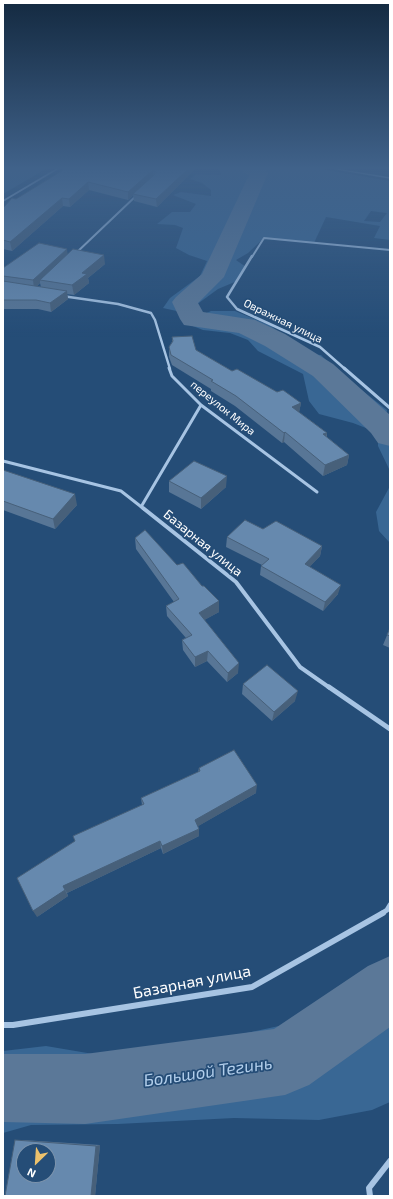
<!DOCTYPE html>
<meta charset="utf-8">
<style>
body{margin:0}
#map{position:relative;width:393px;height:1199px;overflow:hidden;background:#254d77;font-family:"Exo 2",sans-serif}
canvas{display:block}
.frame{position:absolute;inset:0;border:4px solid #fff;pointer-events:none}
.north{position:absolute;left:16px;top:1143px;width:40px;height:40px;box-sizing:border-box;background:#254d77;border:1px solid #7c94ad;border-radius:50%;rotate:205deg;font-size:11px;font-weight:700;line-height:16px;text-align:center;color:#fff}
.north::after{content:'';display:block;margin:auto;width:14px;height:18px;background:#ecc16c;clip-path:polygon(50% 0,100% 100%,50% 72%,0 100%)}
</style>
<div id="map">
<canvas width="393" height="1199"></canvas>
<div class="frame"></div>
<div class="north">N</div>
</div>
<script>
const c = document.querySelector('canvas').getContext('2d');
c.lineJoin = 'round';
function paint(path, color) { c.fillStyle = color; c.fill(path, 'evenodd'); }
const poly = rows => new Path2D(rows.map(r => 'M' + r).join(''));
function strokePath(path, color, width, dash) { c.strokeStyle = color; c.lineWidth = width; c.lineCap = dash ? 'butt' : 'round'; c.setLineDash(dash || []); c.stroke(path); }
function label(font, color, halo, rows, align = 'center') {
  c.font = font + ' "Exo 2",sans-serif'; c.lineWidth = 3.5; c.setLineDash([]); c.textBaseline = 'middle'; c.strokeStyle = halo; c.fillStyle = color; for (const [text, x, y, turn = 0] of rows) {
    c.save(); c.translate(x, y); c.rotate((+turn || 0) * Math.PI / 180); c.textAlign = isNaN(turn) ? turn : align; if (halo) c.strokeText(text, 0, 0); c.fillText(text, 0, 0); c.restore();
  }
}
const green = poly([
 [3,169,46,169,3,194],
 [218,169,322,169,390,181,390,240,374,238,380,226,326,217,314,243,264,238,248,253,236,260,246,267,237,281,218,289,196,305,181,312,163,308,170,298,200,276,207,261,189,255,176,248,183,228,175,225,157,224,172,212,190,212,196,204,173,195,181,192,211,196,211,190,202,183,190,179,196,174,221,175],
 [371,211,386,213,387,213,380,222,364,221],
 [211,311,235,311,271,326,305,354,321,355,337,371,387,410,386,419,371,430,353,423,319,414,309,401,303,374,258,351,248,340,230,333,203,330,185,323],
 [378,436,390,440,390,471,378,446],
 [390,486,390,543,379,531,376,512],
 [354,983,390,985,390,1102,372,1110,319,1120,234,1118,118,1124,31,1125,3,1133,3,1051,46,1046,105,1056,186,1046,293,1023]
]);
const river = poly([
 [241,169,265,169,268,173,224,277,198,303,203,312,255,320,285,334,333,364,390,415,390,446,378,443,371,433,313,376,265,346,239,333,184,325,180,319,172,302,176,297,202,274,249,175,244,173,241,169],
 [390,956,390,1027,309,1085,285,1095,85,1124,3,1122,3,1054,85,1054,274,1029,368,966,390,956]
]);
const service = poly([
 [336,169,390,178]
]);
const minorFar5 = poly([
 [3,201,57,169],
 [75,254,137,195],
 [252,257,264,238,390,250]
]);
const minorFar4 = poly([
 [252,256,227,297,237,309,320,347,345,369],
 [62,296,118,304,151,313,155,320,170,369]
]);
const minorFar3 = poly([
 [169,368,172,376,201,405,317,492],
 [344,368,390,408],
 [3,461,121,491,144,509],
 [141,507,201,405]
]);
const minorFar2 = poly([
 [143,508,236,582,300,667,330,688]
]);
const minorFar1 = poly([
 [329,687,390,729],
 [381,914,387,910,390,905]
]);
const minor = poly([
 [3,1025,13,1025,252,987,383,913],
 [370,1196,369,1188,390,1161]
]);
const wall = poly([
 [195,169,157,207,134,201,133,195,128,200,89,190,70,207,63,206,12,251,3,249,3,208,16,199,63,170],
 [67,249,67,255,105,264,88,278,89,283,74,295,67,294,68,299,51,312,38,309,3,309,3,268],
 [40,283,41,287,37,286],
 [172,337,196,350,232,371,301,403,299,412,327,433,327,437,349,455,347,465,323,476,284,442,282,443,235,406,211,391,211,389,172,365,169,357,169,347,172,342],
 [3,470,77,505,55,529,3,510],
 [169,481,226,487,201,509,169,492],
 [263,529,322,546,320,556,309,567,338,594,323,611,260,575,261,566,262,565,226,547,227,537],
 [135,538,219,612,204,620,238,673,227,682,207,661,195,667,183,650,182,640,186,638,167,616,166,606,174,602,136,549],
 [390,628,390,648,383,645],
 [243,684,295,701,272,721,242,694],
 [199,768,256,793,198,826,199,829,199,836,163,854,161,848,67,893,68,896,37,917,142,805,141,798,198,772],
 [15,1140,23,1140,100,1145,95,1196,5,1196]
]);
const shadedWall = poly([
 [188,169,195,169,157,207,156,199],
 [153,170,153,178,133,194,133,195,128,200,128,192],
 [88,182,89,190,70,207,69,199],
 [62,198,63,206,12,251,10,242],
 [67,249,68,257,40,280,40,283,34,289,33,280],
 [104,255,105,264,88,278,89,283,74,295,72,285,82,273],
 [67,291,68,299,51,312,50,303],
 [301,403,299,413,292,407],
 [285,432,284,442,282,443,284,433],
 [327,433,325,443,323,434],
 [349,455,347,465,323,476,325,465],
 [227,476,226,487,201,509,201,498],
 [75,494,77,505,55,529,53,519],
 [322,546,320,556,303,574,305,564],
 [341,585,338,594,323,611,325,602],
 [219,601,219,612,199,623,199,613],
 [208,651,207,661,195,667,195,657],
 [239,663,238,673,227,682,228,673],
 [298,691,295,701,272,721,274,712],
 [257,785,256,793,195,828,195,820],
 [199,829,199,836,163,854,162,846],
 [160,841,161,848,67,893,63,886],
 [65,890,68,896,37,917,33,911],
 [100,1145,95,1196,91,1196,96,1146]
]);
const building = poly([
 [65,169,188,169,156,199,133,194,155,174,155,171,153,170,128,192,88,182,69,199,62,198,10,242,3,240,3,208,12,198,16,199,65,169],
 [39,243,67,249,33,280,3,276,3,268,39,243],
 [73,249,104,255,82,273,87,274,72,285,40,280,73,249],
 [3,281,67,291,50,303,36,300,3,300,3,281],
 [192,336,196,350,232,371,237,369,277,392,283,390,301,403,292,407,327,433,323,434,349,455,325,465,285,432,284,433,236,396,211,381,213,380,171,355,169,347,173,341,172,337,192,336],
 [194,461,227,476,201,498,169,481,194,461],
 [3,470,75,494,53,519,3,501,3,470],
 [245,520,263,529,276,521,322,546,305,564,341,585,325,602,261,566,269,559,227,537,245,520],
 [145,530,177,565,183,563,202,586,204,586,219,601,199,613,239,663,228,673,208,651,195,657,182,640,192,635,166,606,179,599,135,538,145,530],
 [390,628,390,636,387,635,390,628],
 [267,665,298,691,274,712,243,684,267,665],
 [234,750,257,785,195,820,199,829,162,846,160,841,63,886,65,890,33,911,17,878,75,841,73,836,144,804,141,798,200,771,199,768,234,750],
 [15,1140,96,1146,91,1196,5,1196,15,1140],
 [24,1151,48,1151,48,1175,24,1175,24,1151]
]);
const farStreetnames = [
 ["Овражная улица",283,321,26],
 ["переулок Мира",223,408,39]
];
const streetNames = [
 ["Базарная улица",203,543,39]
];
const nearStreetnames = [
 ["Базарная улица",192,982,-11]
];
const nearWaternames = [
 ["Большой Тегинь",208,1072,-8]
];
paint(green, '#396794');
paint(river, '#5b7898');
strokePath(service, '#a7c4e3', 1.5);
strokePath(minorFar5, '#a7c4e3', 2);
strokePath(minorFar4, '#a7c4e3', 2.5);
strokePath(minorFar3, '#a7c4e3', 3);
strokePath(minorFar2, '#a7c4e3', 4);
strokePath(minorFar1, '#a7c4e3', 5);
strokePath(minor, '#a7c4e3', 6);
paint(wall, '#587696');
paint(shadedWall, '#47607a');
paint(building, '#6689ae');
strokePath(building, '#47607a', 1);
const sky = c.createLinearGradient(0, 0, 0, 337);
sky.addColorStop(0, '#142a41');
sky.addColorStop(0.5, '#40628a');
sky.addColorStop(1, '#40628a00');
c.fillStyle = sky;
c.fillRect(0, 0, 393, 337);
label('11px', '#fff', '#254d77', farStreetnames);
label('13px', '#fff', '#254d77', streetNames);
label('16px', '#fff', '#254d77', nearStreetnames);
label('italic 17px', '#b2ceeb', '#254d77', nearWaternames);
</script>
